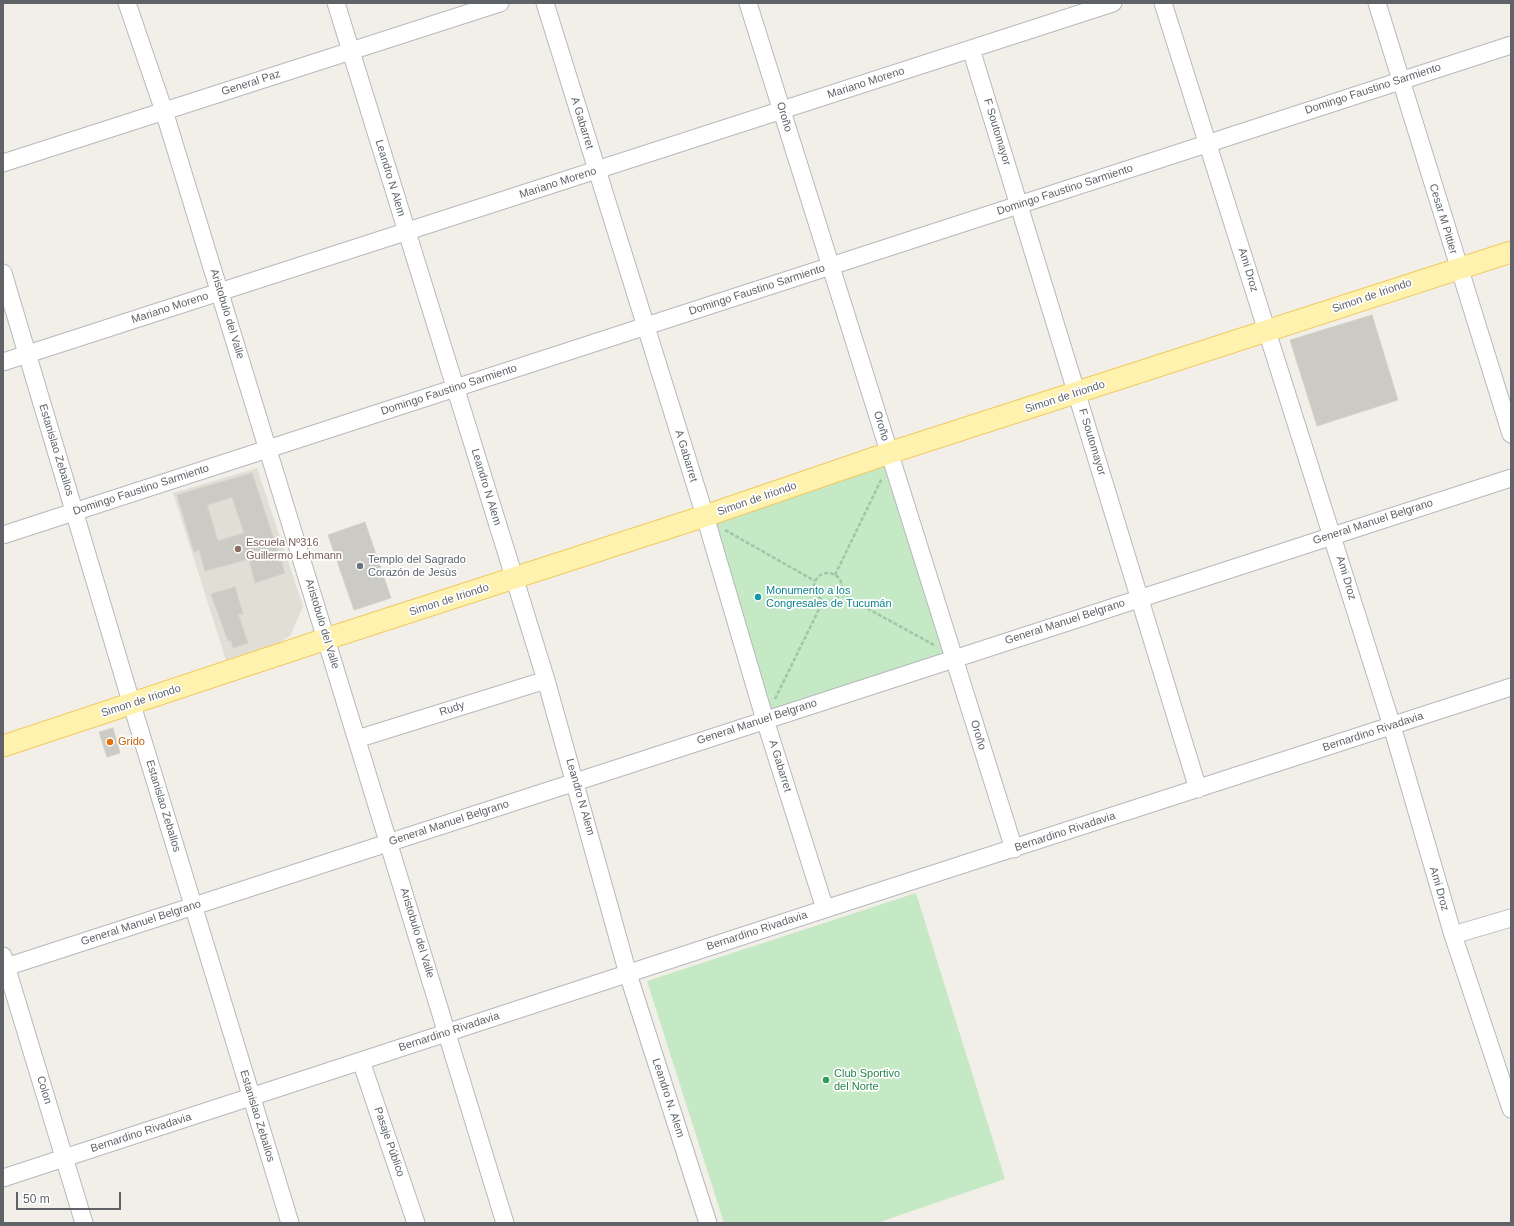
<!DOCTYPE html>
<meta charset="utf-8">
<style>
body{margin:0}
#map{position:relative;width:1514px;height:1226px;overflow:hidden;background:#f1efe8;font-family:Arial,sans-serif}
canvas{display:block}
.frame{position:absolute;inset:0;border:4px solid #5f6368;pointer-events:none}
.scale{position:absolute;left:16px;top:1192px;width:105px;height:18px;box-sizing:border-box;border:2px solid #5f6368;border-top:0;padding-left:5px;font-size:12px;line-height:14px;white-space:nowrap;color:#5f6368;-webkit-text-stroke:3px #fff;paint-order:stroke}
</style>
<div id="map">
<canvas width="1514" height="1226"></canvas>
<div class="frame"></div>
<div class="scale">50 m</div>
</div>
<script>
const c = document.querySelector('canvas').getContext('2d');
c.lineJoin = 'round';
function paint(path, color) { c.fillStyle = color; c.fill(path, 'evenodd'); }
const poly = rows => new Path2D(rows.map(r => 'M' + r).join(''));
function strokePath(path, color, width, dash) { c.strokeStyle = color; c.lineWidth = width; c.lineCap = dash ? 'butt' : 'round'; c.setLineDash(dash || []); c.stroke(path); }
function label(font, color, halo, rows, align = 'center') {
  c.font = font + ' Arial,sans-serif'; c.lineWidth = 3.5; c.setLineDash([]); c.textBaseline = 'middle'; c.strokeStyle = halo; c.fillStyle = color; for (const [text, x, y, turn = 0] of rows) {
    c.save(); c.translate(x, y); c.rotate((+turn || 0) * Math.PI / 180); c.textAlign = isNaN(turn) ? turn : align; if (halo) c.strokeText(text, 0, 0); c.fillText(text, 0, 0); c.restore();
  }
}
const education = poly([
 [257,468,303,606,291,635,277,644,226,660,173,493]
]);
const green = poly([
 [889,453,955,658,765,720,705,516],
 [916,893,1005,1179,877,1223,724,1223,647,981]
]);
const building = poly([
 [1372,315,1398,400,1317,426,1290,340,1372,315],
 [252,473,285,573,255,583,249,559,205,571,199,550,194,552,177,495,252,473],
 [232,497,244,533,218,541,207,505,232,497],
 [365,522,391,598,354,610,328,535,365,522],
 [235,587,243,614,238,614,248,643,233,648,231,640,228,641,211,594,235,587],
 [113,728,120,753,107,757,99,732,113,728]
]);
const path = poly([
 [725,530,815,581],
 '814 587a14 14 0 1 1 28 0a14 14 0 1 1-28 0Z',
 [835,575,882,478],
 [841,594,934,645],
 [775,699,823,601]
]);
const minor = poly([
 [127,3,164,111,505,1223],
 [336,3,546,680,628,974,708,1223],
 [545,3,705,516,765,720,825,909],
 [748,3,1014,849],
 [1163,3,1392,726,1453,935,1511,1109],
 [1377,3,1511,434],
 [971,49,1198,789],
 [3,163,500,3],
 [3,273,132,705,290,1223],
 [3,362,1113,3],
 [3,535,1511,45],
 [357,739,546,680],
 [1453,935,1511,918],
 [3,956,84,1223],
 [3,968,1511,478],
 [361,1061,416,1223],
 [3,1178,825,909,1511,687]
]);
const major = poly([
 [3,746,326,639,705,516,889,453,1511,252]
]);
const markers = [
 [238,549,4,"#8d6e63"],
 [360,566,4,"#6b7280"],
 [758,597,4,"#0f9aa8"],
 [110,742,4,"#e8710a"],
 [826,1080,4,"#2e9e5b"]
];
const streetNames = [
 ["General Paz",251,83,-18],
 ["Mariano Moreno",866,83,-18],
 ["Domingo Faustino Sarmiento",1373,89,-18],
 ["Oroño",784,117,73],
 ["A Gabarret",582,123,73],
 ["F Soutomayor",997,132,73],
 ["Leandro N Alem",390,178,73],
 ["Mariano Moreno",558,183,-18],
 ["Domingo Faustino Sarmiento",1065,190,-18],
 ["Cesar M Pittier",1443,219,73],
 ["Ami Droz",1248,270,73],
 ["Domingo Faustino Sarmiento",757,290,-18],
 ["Simon de Iriondo",1372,296,-19],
 ["Mariano Moreno",170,308,-18],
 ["Aristobulo del Valle",227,314,73],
 ["Domingo Faustino Sarmiento",449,390,-18],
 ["Simon de Iriondo",1065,397,-18],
 ["Oroño",881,426,73],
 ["F Soutomayor",1092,442,73],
 ["Estanislao Zeballos",56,450,73],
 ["A Gabarret",686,456,73],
 ["Leandro N Alem",486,487,73],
 ["Domingo Faustino Sarmiento",141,490,-18],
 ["Simon de Iriondo",757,499,-19],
 ["General Manuel Belgrano",1373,522,-18],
 ["Ami Droz",1346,578,73],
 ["Simon de Iriondo",449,600,-18],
 ["General Manuel Belgrano",1065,622,-18],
 ["Aristobulo del Valle",322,624,73],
 ["Simon de Iriondo",141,701,-18],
 ["Rudy",452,709,-18],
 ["General Manuel Belgrano",757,722,-18],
 ["Bernardino Rivadavia",1373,732,-18],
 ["Oroño",978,735,73],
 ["A Gabarret",780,766,73],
 ["Leandro N Alem",580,797,74],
 ["Estanislao Zeballos",163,806,73],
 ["General Manuel Belgrano",449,823,-18],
 ["Bernardino Rivadavia",1065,832,-18],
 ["Ami Droz",1439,889,74],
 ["General Manuel Belgrano",141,923,-18],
 ["Bernardino Rivadavia",757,931,-18],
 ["Aristobulo del Valle",417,933,73],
 ["Bernardino Rivadavia",449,1032,-18],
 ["Colon",44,1090,73],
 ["Leandro N. Alem",668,1098,72],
 ["Estanislao Zeballos",257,1116,73],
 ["Bernardino Rivadavia",141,1133,-18],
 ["Pasaje Público",389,1142,71]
];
const educationNames = [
 ["Escuela Nº316",246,543],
 ["Guillermo Lehmann",246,556]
];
const worshipNames = [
 ["Templo del Sagrado",368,560],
 ["Corazón de Jesùs",368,573]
];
const cultureNames = [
 ["Monumento a los",766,591],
 ["Congresales de Tucumán",766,604]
];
const foodNames = [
 ["Grido",118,742]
];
const leisureNames = [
 ["Club Sportivo",834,1074],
 ["del Norte",834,1087]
];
paint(education, '#e1ded6');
paint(green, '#c5e8c5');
paint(building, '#cccac5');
strokePath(building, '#d6d1c6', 1);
strokePath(minor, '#b5b8bc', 19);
strokePath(major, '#f2c960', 23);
strokePath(path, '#9cc7a9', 2.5, [4, 2]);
strokePath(minor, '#fff', 17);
strokePath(major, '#fff2af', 21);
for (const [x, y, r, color] of markers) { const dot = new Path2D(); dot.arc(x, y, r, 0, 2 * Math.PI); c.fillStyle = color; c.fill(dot); strokePath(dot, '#fff', 1.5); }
label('11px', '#5f6368', '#fff', streetNames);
label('11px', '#785e54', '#fff', educationNames, 'left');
label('11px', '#5b616d', '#fff', worshipNames, 'left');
label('11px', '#0d838f', '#fff', cultureNames, 'left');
label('11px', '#c56008', '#fff', foodNames, 'left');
label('11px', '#27864d', '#fff', leisureNames, 'left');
</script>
